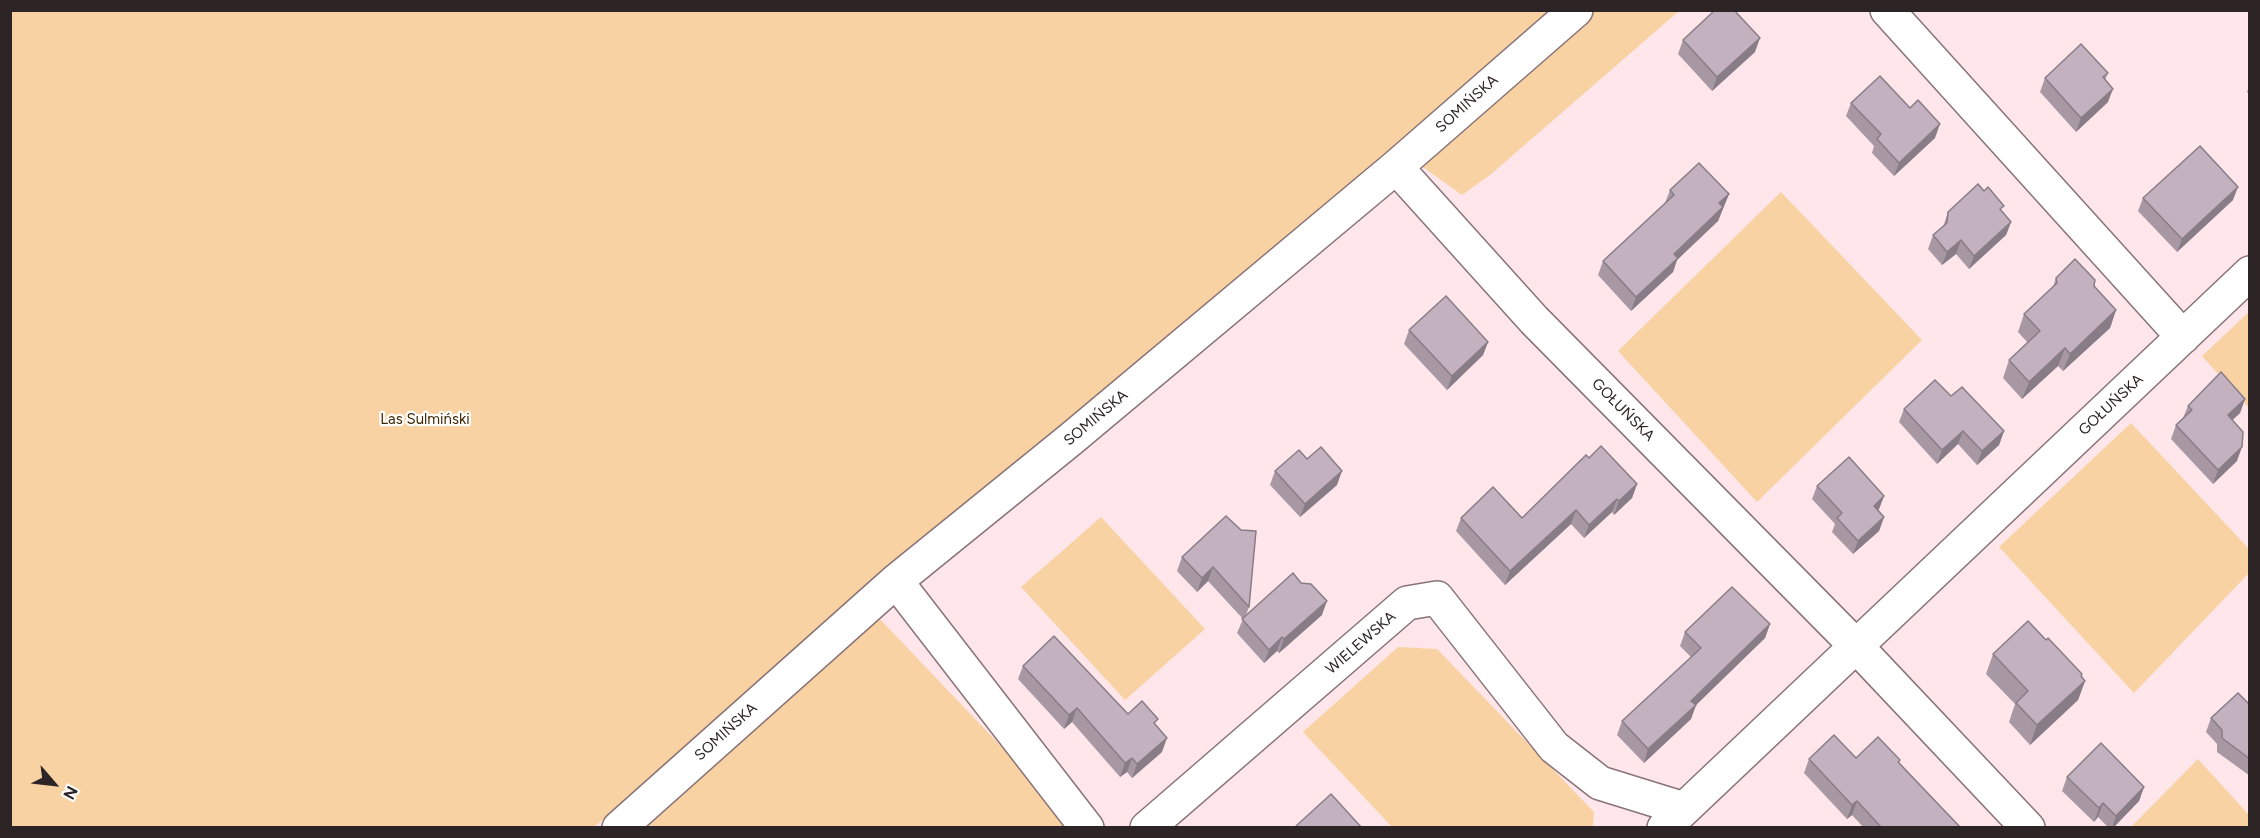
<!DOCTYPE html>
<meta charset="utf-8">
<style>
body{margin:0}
#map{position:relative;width:2260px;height:838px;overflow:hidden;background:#ffe6ea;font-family:Figtree,sans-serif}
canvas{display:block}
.frame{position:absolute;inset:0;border:12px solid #2d2425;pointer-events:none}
.north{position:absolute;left:24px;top:754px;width:60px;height:60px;-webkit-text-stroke:4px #fff;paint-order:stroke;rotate:118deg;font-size:16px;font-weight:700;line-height:24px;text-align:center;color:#2d2425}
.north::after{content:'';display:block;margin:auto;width:21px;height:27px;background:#2d2425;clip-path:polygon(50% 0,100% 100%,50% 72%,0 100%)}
</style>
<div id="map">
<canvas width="2260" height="838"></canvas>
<div class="frame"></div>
<div class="north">N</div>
</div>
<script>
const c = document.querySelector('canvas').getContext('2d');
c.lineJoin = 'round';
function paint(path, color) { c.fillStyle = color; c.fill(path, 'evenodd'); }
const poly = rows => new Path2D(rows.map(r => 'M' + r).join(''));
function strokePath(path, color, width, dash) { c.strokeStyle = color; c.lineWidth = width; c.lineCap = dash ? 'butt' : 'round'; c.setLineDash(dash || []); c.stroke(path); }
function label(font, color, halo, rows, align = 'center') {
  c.font = font + ' Figtree,sans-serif'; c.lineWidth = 4.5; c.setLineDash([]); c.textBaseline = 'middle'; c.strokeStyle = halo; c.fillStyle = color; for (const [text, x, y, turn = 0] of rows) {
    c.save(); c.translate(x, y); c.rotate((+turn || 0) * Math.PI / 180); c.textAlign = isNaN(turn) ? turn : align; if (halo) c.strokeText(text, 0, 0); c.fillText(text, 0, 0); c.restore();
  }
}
const green = poly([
 [10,11,1679,11,1490,175,1462,195,1399,150,1010,473,593,828,11,827],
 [1781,192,1922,340,1757,502,1618,351],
 [2249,312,2249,408,2202,356],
 [2131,423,2250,550,2249,573,2134,693,1999,547],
 [1101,517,1205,629,1125,700,1021,587],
 [877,616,1078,827,627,828],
 [1398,647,1437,649,1594,812,1593,827,1392,827,1303,732],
 [2198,759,2249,815,2249,827,2131,827]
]);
const minor = poly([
 [1887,10,2183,337],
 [1396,167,1534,320,1856,646,2028,828],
 [896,581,1087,828],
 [619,828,896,581,1071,439,1396,167,1576,10],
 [1147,828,1407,603,1437,598,1554,747,1600,783,1684,809],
 [1664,828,2250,273]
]);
const wall = poly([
 [1683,40,1755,52,1712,91,1678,54],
 [2108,73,2105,80,2108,102,2076,132,2040,92,2045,78],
 [2250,84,2250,95,2247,92],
 [1851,103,1935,138,1894,176,1872,153,1874,146,1846,116],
 [1670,190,1729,194,1718,221,1677,260,1673,272,1631,311,1598,275,1603,261,1665,203],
 [2143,198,2233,200,2177,252,2138,211],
 [2002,211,2011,222,2006,235,1969,269,1956,254,1942,265,1928,249,1933,235,1943,227,1948,212],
 [2056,278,2094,286,2116,310,2110,328,2063,371,2058,366,2022,399,2003,378,2009,360,2028,343,2018,332,2024,314,2053,287],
 [1409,330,1488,342,1483,355,1447,390,1404,344],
 [1951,396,2004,431,1999,445,1977,465,1958,444,1937,464,1899,422,1904,409],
 [2245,399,2240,413,2232,420,2237,461,2213,484,2171,439,2176,425,2183,418,2188,406],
 [1589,458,1637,484,1632,498,1614,515,1612,512,1584,538,1571,524,1505,585,1456,531,1461,518,1522,518],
 [1275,471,1337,485,1300,517,1270,485],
 [1817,486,1884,496,1879,509,1878,511,1884,517,1879,531,1853,554,1832,532,1835,524,1812,499],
 [1226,516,1249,607,1246,615,1322,615,1279,653,1277,651,1264,663,1237,633,1243,619,1208,581,1197,592,1177,571,1182,557],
 [1770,624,1765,638,1696,705,1691,719,1644,763,1617,735,1622,721,1691,657,1680,646,1685,632],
 [2046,640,2082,674,2081,677,2085,681,2078,700,2030,745,2009,722,2015,704,1986,674,1993,654],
 [1023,666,1128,714,1156,725,1162,752,1132,778,1127,772,1120,777,1072,722,1064,729,1018,679],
 [2250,705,2250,776,2217,752,2217,744,2206,732,2211,718],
 [1856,758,1900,760,1899,762,1961,828,1864,828,1852,815,1847,819,1804,773,1809,759],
 [2067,777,2144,787,2139,801,2113,828,2109,828,2098,817,2094,822,2062,791]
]);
const shadedWall = poly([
 [1760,38,1755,52,1712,91,1717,77],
 [2113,89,2108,102,2076,132,2081,118],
 [1940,124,1935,138,1894,176,1899,163],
 [2238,187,2233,200,2177,252,2182,239],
 [1729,194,1718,221,1677,260,1673,272,1631,311,1636,297,1719,203],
 [2011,222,2006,235,1969,269,1974,256],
 [1961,240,1956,254,1942,265,1947,252],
 [2116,310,2110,328,2063,371,2070,354],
 [1488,342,1483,355,1447,390,1452,376],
 [2065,348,2058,366,2022,399,2029,382],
 [2245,399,2240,413,2223,429,2228,415],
 [1963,431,1958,444,1937,464,1942,450],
 [2004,431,1999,445,1977,465,1982,451],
 [2242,447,2237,461,2213,484,2218,470],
 [1342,471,1337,485,1300,517,1305,504],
 [1637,484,1632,498,1614,515,1619,501],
 [1884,496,1879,509,1869,520,1874,506],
 [1617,499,1612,512,1584,538,1589,525],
 [1576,510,1571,524,1505,585,1510,571],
 [1884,517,1879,531,1853,554,1858,541],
 [1213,567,1208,581,1197,592,1202,578],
 [1327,601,1322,615,1279,653,1284,639],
 [1770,624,1765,638,1694,707,1696,705,1691,719,1644,763,1648,749,1691,701],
 [1282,637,1277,651,1264,663,1269,650],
 [2082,674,2078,688,2085,681,2078,700,2030,745,2037,725],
 [1077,708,1072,722,1064,729,1069,715],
 [1167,738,1162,752,1132,778,1137,764],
 [1132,758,1127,772,1120,777,1125,763],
 [2144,787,2139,801,2113,828,2112,828,2116,816],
 [1857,801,1852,815,1847,819,1852,805],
 [2103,803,2098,817,2094,822,2099,808]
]);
const building = poly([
 [1715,10,1734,10,1760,38,1717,77,1683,40,1715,10],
 [2081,44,2108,73,2103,77,2113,89,2081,118,2045,78,2081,44],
 [1880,76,1910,108,1918,100,1940,124,1899,163,1877,139,1881,134,1851,103,1880,76],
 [2200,146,2238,187,2182,239,2143,198,2200,146],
 [1699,163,1729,194,1719,203,1723,207,1674,254,1678,258,1636,297,1603,261,1674,195,1670,190,1699,163],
 [1978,184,1984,191,1988,187,2004,206,2000,209,2011,222,1974,256,1961,240,1947,252,1933,235,1947,223,1948,212,1978,184],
 [2075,259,2095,280,2094,286,2116,310,2070,354,2065,348,2029,382,2009,360,2040,331,2024,314,2057,283,2056,278,2075,259],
 [1446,296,1488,342,1452,376,1409,330,1446,296],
 [2221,372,2245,399,2228,415,2243,432,2242,447,2218,470,2176,425,2192,410,2188,406,2221,372],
 [1935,380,1951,396,1962,387,2004,431,1982,451,1963,431,1942,450,1904,409,1935,380],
 [1601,446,1637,484,1619,501,1617,499,1589,525,1576,510,1510,571,1461,518,1493,487,1522,518,1586,455,1589,458,1601,446],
 [1321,447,1342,471,1305,504,1275,471,1299,450,1307,459,1321,447],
 [1849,457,1884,496,1874,506,1884,517,1858,541,1837,518,1842,513,1817,486,1849,457],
 [1226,516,1241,530,1256,531,1249,607,1213,567,1202,578,1182,557,1226,516],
 [1293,573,1301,583,1311,584,1327,601,1284,639,1282,637,1269,650,1242,619,1293,573],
 [1732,587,1770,624,1691,701,1696,705,1648,749,1622,721,1701,648,1685,632,1732,587],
 [2028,621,2046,640,2048,638,2082,674,2081,676,2085,681,2037,725,2016,703,2028,691,1993,654,2028,621],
 [1054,636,1128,714,1142,701,1158,719,1154,723,1167,738,1137,764,1132,758,1125,763,1077,708,1069,715,1023,666,1054,636],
 [2238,693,2250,705,2250,759,2222,738,2222,730,2211,718,2238,693],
 [1834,735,1856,758,1878,737,1900,760,1898,762,1961,828,1882,828,1857,801,1852,805,1809,759,1834,735],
 [2101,743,2144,787,2116,816,2103,803,2099,808,2067,777,2101,743],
 [1331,794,1362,828,1297,828,1296,826,1331,794]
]);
const streetNames = [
 ["SOMIŃSKA",1467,104,-42],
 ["GOŁUŃSKA",2111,405,-43],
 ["GOŁUŃSKA",1623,410,45],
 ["SOMIŃSKA",1096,418,-40],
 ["WIELEWSKA",1361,643,-41],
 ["SOMIŃSKA",726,732,-42]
];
const parkNames = [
 ["Las Sulmiński",425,420]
];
paint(green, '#f9d2a3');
strokePath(minor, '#887376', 36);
strokePath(minor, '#fff', 33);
paint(wall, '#a898a4');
paint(shadedWall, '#887c86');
paint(building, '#c3b1bf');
strokePath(building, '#887c86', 1.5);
label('15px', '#2d2425', '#fff', streetNames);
label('15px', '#422903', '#fff', parkNames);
</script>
